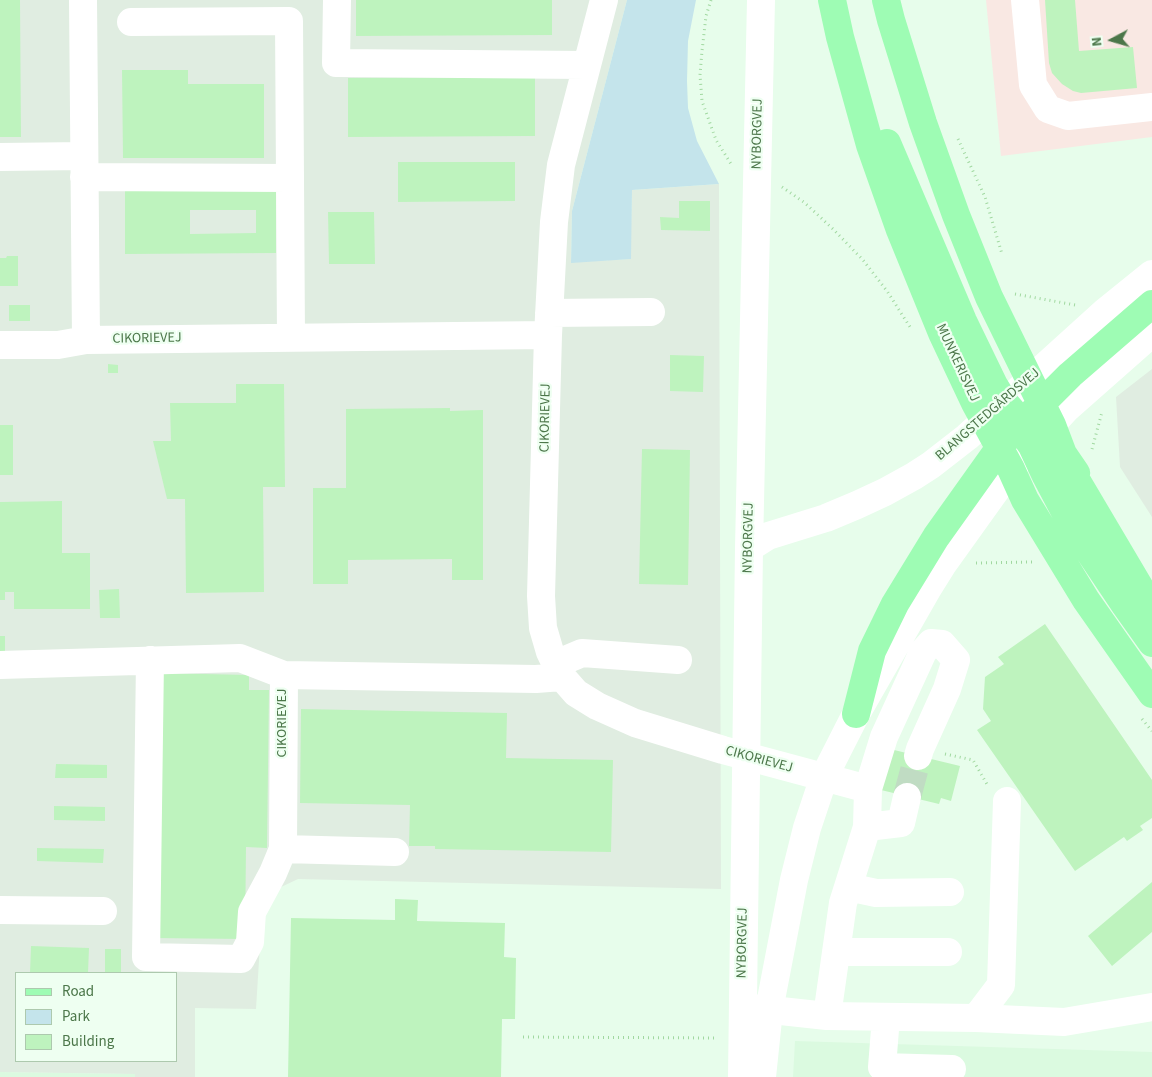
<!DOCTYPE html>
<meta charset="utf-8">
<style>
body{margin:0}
#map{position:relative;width:1152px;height:1077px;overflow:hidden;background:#e7fdeb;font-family:"Source Sans 3",sans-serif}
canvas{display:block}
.legend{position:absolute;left:15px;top:972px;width:162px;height:90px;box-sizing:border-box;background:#eefff1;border:1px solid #adc9ae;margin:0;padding:6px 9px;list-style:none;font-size:15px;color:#4c774a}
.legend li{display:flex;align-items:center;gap:10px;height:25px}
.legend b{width:25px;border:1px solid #adc9ae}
.north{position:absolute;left:1087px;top:15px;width:50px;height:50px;-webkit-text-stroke:4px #eefff1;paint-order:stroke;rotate:264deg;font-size:14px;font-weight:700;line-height:20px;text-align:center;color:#4c774a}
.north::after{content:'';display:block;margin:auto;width:18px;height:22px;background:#4c774a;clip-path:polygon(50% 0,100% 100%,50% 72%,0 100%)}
</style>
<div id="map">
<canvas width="1152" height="1077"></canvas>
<ul class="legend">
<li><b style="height:6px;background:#9efcb4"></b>Road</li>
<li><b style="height:14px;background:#c4e4eb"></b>Park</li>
<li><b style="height:14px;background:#bef3be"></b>Building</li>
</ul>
<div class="north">N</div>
</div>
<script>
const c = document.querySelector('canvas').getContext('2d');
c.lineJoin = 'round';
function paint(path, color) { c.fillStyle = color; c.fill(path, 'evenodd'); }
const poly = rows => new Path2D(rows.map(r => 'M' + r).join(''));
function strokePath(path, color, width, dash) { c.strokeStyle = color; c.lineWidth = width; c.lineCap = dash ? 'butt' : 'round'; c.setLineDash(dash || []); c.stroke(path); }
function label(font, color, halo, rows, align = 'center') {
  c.font = font + ' "Source Sans 3",sans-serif'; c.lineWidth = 4.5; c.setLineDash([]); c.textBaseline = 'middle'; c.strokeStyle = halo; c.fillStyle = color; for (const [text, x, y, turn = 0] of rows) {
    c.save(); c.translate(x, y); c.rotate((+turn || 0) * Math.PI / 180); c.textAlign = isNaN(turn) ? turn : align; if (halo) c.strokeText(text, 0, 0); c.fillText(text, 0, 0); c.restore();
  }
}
const residential = poly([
 [795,1041,1152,1052,1152,1077,793,1077],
 [0,1072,135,1074,135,1077,0,1077]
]);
const industrial = poly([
 [0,0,627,0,572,211,571,262,630,259,632,190,719,184,721,889,298,879,279,888,262,912,256,1009,195,1008,195,1077,135,1077,135,1074,0,1072],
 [16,973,176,973,176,1061,16,1061],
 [1152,369,1152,517,1120,467,1116,397]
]);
const education = poly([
 [986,0,1152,0,1152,137,1001,156]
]);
const green = poly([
 [627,0,696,0,688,41,687,81,688,108,697,141,719,184,632,190,631,259,571,263,572,211]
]);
const building = poly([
 [0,0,20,0,21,137,0,137],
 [356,0,552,0,552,35,356,36],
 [1045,0,1075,0,1079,51,1133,47,1137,88,1081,93,1073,91,1062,84,1052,73,1049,63],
 [122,70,188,70,188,84,264,84,264,158,123,158],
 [535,77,535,136,348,137,348,78],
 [398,162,515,162,515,201,398,202],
 [125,191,276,191,276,253,125,254],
 [190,210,256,210,256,233,190,234],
 [679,201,710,201,710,231,661,230,660,217,679,218],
 [328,212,374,212,375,264,329,264],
 [7,256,18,256,18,286,0,286,0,258,6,258],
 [9,305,30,305,30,321,9,321],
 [670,355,704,356,703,392,670,391],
 [108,364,118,365,118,373,108,373],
 [236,384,284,384,285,487,263,487,264,592,186,593,185,499,167,499,153,441,171,441,170,403,236,403],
 [450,408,450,411,483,410,483,580,452,580,452,559,348,560,348,584,313,584,313,488,346,488,346,409],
 [0,425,13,425,13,475,0,475],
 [642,449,690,450,688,585,639,584],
 [62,501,62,553,90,553,90,609,14,609,14,592,5,592,5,600,0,600,0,502],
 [119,589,120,618,100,618,99,590],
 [1045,624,1152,780,1152,818,1140,826,1143,830,1127,841,1124,837,1075,871,977,730,991,721,983,709,985,677,1004,664,998,657],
 [0,636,5,636,5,652,0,652],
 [158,673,249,675,249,690,269,690,267,848,246,847,245,939,153,938],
 [301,709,507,713,506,758,613,760,611,852,435,849,435,846,409,846,410,805,300,803],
 [890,749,960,766,951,801,941,798,939,804,881,790],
 [56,764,107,765,107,778,55,778],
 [54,806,105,807,105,821,54,820],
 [37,848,104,849,103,863,37,861],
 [1152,882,1152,932,1112,966,1088,936],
 [395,899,418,900,417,921,505,923,504,957,516,958,515,1019,502,1019,501,1077,288,1077,291,918,395,920],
 [31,946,89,948,88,973,30,973],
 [105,949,121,949,121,973,105,973]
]);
const minorTunnel = poly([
 [907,797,918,756]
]);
const path = poly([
 [711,0,706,16,702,51,700,75,702,101,716,140,731,164],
 [958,139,985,197,1002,254],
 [782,187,805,203,833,229,863,260,887,291,910,327],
 [1015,294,1075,305],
 [1092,449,1102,412],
 [976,563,1033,562],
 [1142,719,1152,731],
 [945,754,973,760,988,786],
 [523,1037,718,1038]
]);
const minor = poly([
 [83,0,86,340,548,335],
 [337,0,336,63,587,65],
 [604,0,561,165,554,222,548,335,541,596,543,628,550,652,562,677,576,693,597,706,635,723,723,750,868,789,867,827,843,903,827,1016],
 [1025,0,1033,85,1048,109,1068,116,1152,107],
 [131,22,289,21,291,338],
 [0,157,84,156],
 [84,177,289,178],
 [549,313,651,312],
 [0,345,58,345,86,340],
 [749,548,768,536,826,518,857,505,885,492,914,476,931,465,967,437,1105,312,1152,274],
 [150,660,146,957,241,959,250,942,252,912,273,873,283,849],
 [556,664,582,653,678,660],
 [0,665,240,658,284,675],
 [868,789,884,737,923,652,931,643,942,644,956,660,947,689,920,749,918,756],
 [867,827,901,823,907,797],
 [395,852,283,849,284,675,536,679,562,677],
 [848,887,876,893,950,892],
 [0,910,103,911],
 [836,952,948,952],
 [753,1008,827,1016,976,1018,1064,1022,1152,1007],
 [886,1017,882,1067,952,1069],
 [976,1018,1001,985,1007,801],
 [742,1077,749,548,761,0],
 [762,1077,769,1010,794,880,807,828,824,777,856,714,928,588,943,564,1011,469,1066,409,1152,333]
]);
const major = poly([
 [832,0,840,37,870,145,900,230,942,333,975,403,1011,469,1025,500,1086,600,1152,694],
 [886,0,891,20,923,123,956,215,989,297,1041,403,1052,425,1063,454,1076,473,1074,476,1152,608],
 [887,143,963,321,994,385,1005,403,1018,418,1035,424,1052,425],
 [1030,415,1070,375,1152,304],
 [1001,420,1015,425,1020,429,1032,446,1046,476,1074,529,1125,605,1152,643],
 [856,714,872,651,895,604,936,537,1008,436]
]);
const streetNames = [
 ["NYBORGVEJ",758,134,-89],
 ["CIKORIEVEJ",147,339,-1],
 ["MUNKERISVEJ",957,363,65],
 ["BLANGSTEDGÅRDSVEJ",988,415,-41],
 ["CIKORIEVEJ",546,418,-89],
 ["NYBORGVEJ",749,538,-89],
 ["CIKORIEVEJ",283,723,-90],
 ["CIKORIEVEJ",759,760,15],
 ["NYBORGVEJ",743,943,-89]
];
paint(residential, '#dbfae0');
paint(industrial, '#e0ede1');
paint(education, '#f9e8e3');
paint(green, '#c4e4eb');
paint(building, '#bef3be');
strokePath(minorTunnel, '#c0dcc3', 28, [28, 14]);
strokePath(path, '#a1d8a0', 3, [1, 4]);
strokePath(minor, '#fff', 28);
strokePath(major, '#9efcb4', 28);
label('14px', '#4c774a', '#eefff1', streetNames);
</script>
